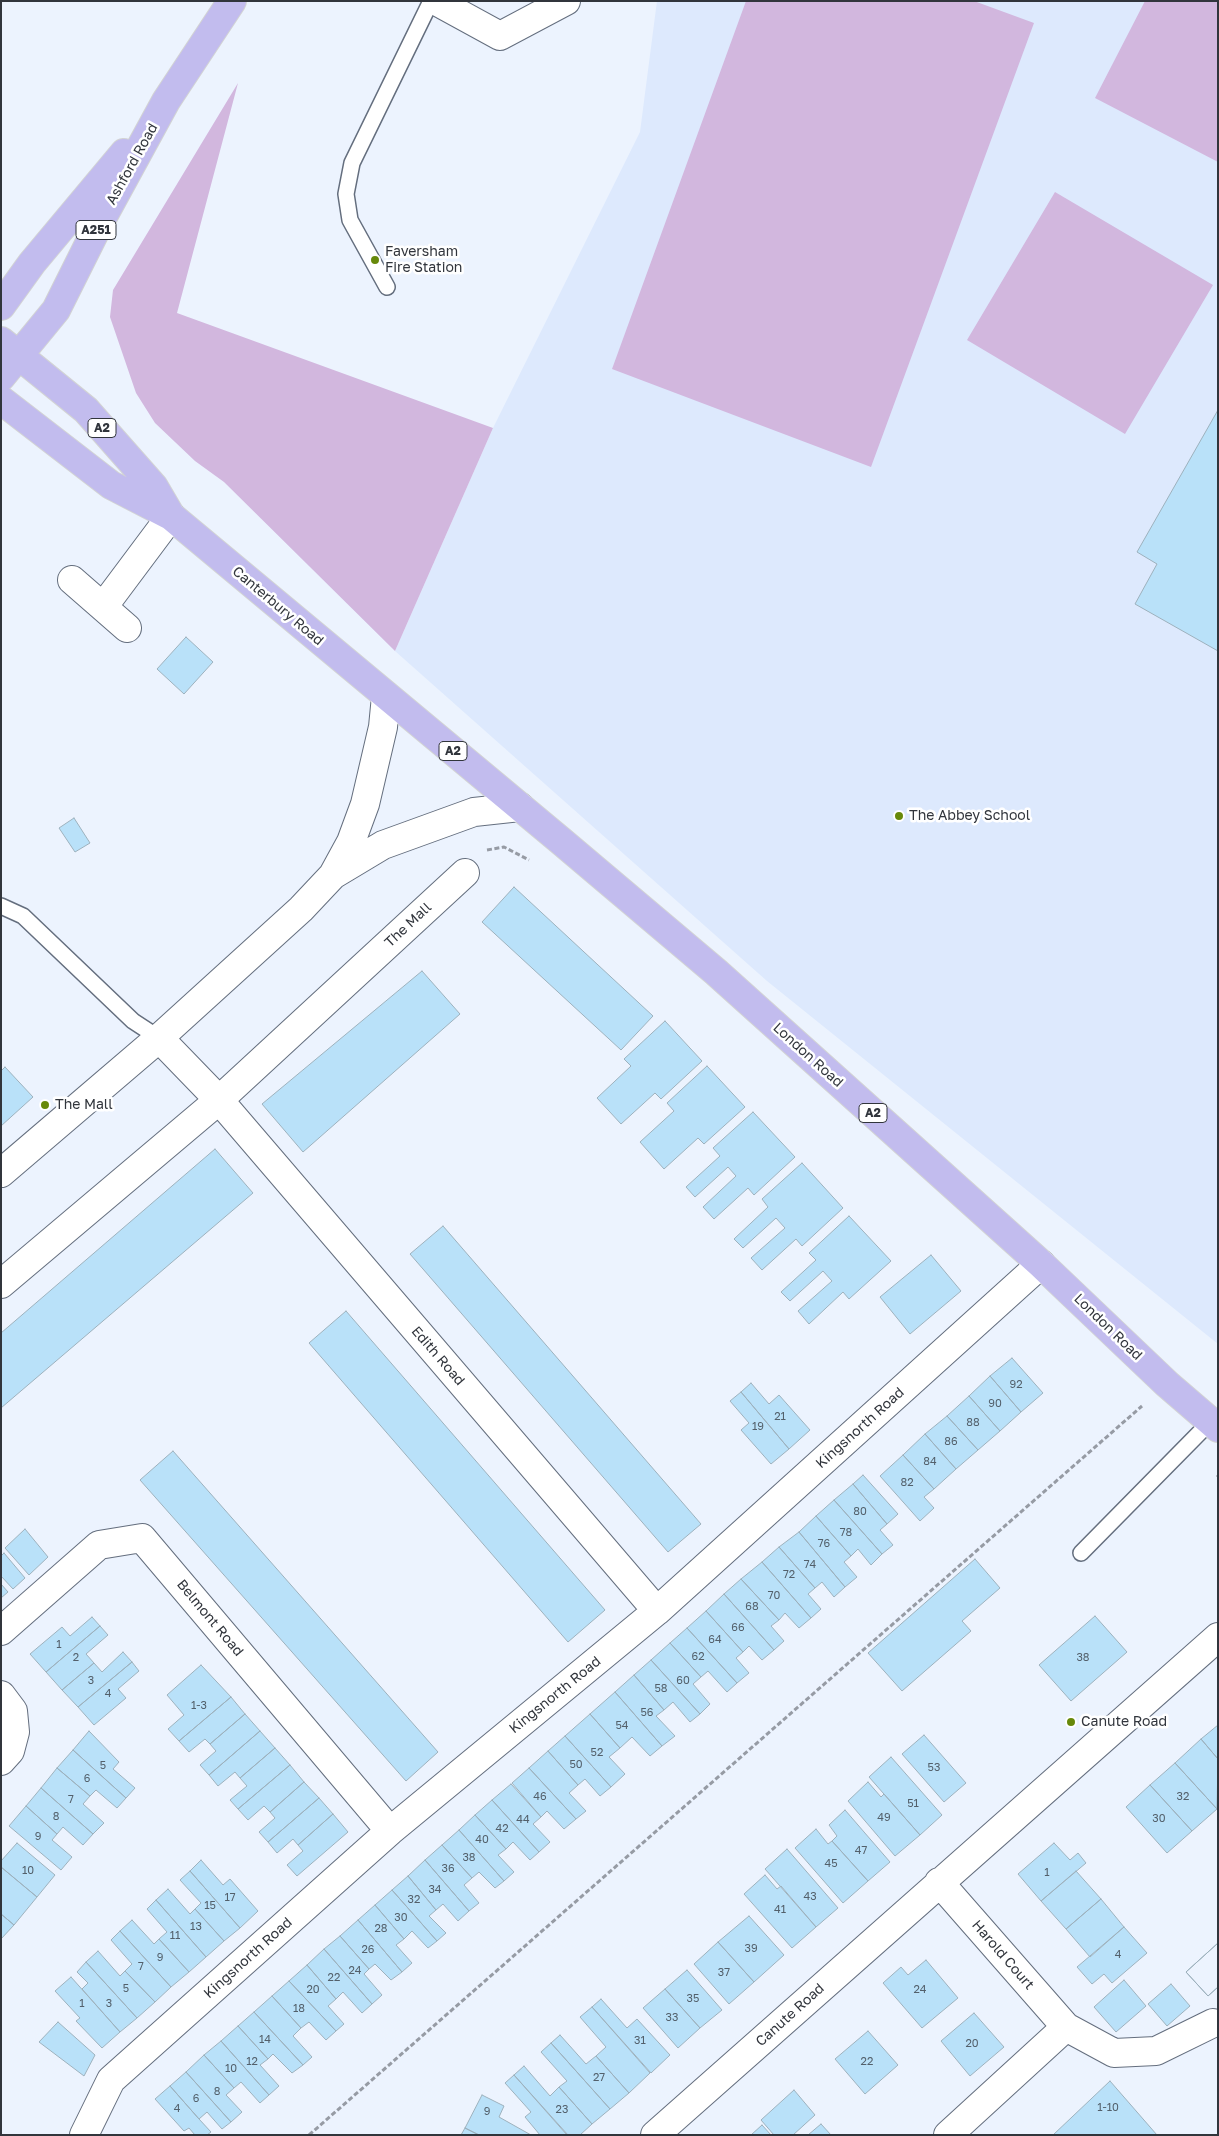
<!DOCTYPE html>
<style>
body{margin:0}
#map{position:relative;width:1219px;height:2136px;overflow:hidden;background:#ecf3fe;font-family:"Golos Text",sans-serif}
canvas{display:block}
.frame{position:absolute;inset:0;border:2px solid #31353c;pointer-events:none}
</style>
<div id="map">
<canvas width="1219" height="2136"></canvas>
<div class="frame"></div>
</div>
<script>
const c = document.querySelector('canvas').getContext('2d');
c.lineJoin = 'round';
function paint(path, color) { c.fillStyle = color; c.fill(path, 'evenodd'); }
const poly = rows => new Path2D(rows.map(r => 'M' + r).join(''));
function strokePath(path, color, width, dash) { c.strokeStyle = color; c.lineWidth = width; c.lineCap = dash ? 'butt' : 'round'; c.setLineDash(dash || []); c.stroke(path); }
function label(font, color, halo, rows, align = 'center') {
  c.font = font + ' "Golos Text",sans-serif'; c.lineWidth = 5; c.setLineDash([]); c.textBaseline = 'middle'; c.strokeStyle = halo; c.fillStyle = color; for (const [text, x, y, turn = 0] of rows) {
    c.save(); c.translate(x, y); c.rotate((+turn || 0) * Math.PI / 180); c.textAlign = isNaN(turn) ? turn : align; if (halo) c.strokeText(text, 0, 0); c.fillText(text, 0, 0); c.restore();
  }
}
const built = poly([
 [657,1,1218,1,1218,1344,767,981,395,651,493,428,640,132]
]);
const green = poly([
 [746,1,974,1,1034,23,871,467,612,369],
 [1145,1,1218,1,1218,162,1095,98],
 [238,83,177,313,493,428,395,651,224,482,195,461,155,423,136,393,110,317,113,290],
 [1055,192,1213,285,1125,434,967,340]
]);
const building = poly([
 [1218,410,1218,651,1135,604,1157,564,1137,552,1218,410],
 [186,637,213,662,184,694,157,669,186,637],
 [74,818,90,843,75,852,59,828,74,818],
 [514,887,653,1016,621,1050,482,922,514,887],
 [422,971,460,1014,303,1152,262,1104,422,971],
 [665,1021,702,1061,661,1099,655,1093,621,1124,597,1098,631,1066,624,1059,665,1021],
 [707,1066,745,1107,704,1144,698,1138,664,1169,640,1142,674,1111,667,1103,707,1066],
 [5,1067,33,1097,1,1126,1,1071,5,1067],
 [753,1112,795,1157,754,1195,748,1188,714,1219,703,1207,736,1176,728,1167,695,1197,686,1187,720,1156,713,1148,753,1112],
 [215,1149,253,1193,1,1408,1,1333,215,1149],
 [802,1163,843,1208,802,1246,796,1239,762,1270,751,1258,785,1228,776,1218,743,1248,734,1239,768,1207,762,1199,802,1163],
 [849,1216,891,1261,849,1299,843,1292,809,1324,798,1311,832,1281,823,1271,790,1301,781,1292,816,1260,809,1253,849,1216],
 [443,1226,701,1524,668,1552,410,1254,443,1226],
 [931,1255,961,1291,910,1334,880,1297,931,1255],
 [346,1311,605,1610,568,1642,309,1343,346,1311],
 [1012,1358,1043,1393,1021,1412,990,1376,1012,1358],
 [990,1376,1021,1412,1000,1431,969,1396,990,1376],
 [751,1383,769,1404,779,1395,810,1430,789,1449,741,1392,751,1383],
 [741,1392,789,1449,771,1464,741,1430,749,1423,730,1401,741,1392],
 [969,1396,1000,1431,978,1450,947,1416,969,1396],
 [947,1416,978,1450,956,1469,925,1434,947,1416],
 [925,1434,956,1469,934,1489,903,1455,925,1434],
 [173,1451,438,1752,406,1781,140,1480,173,1451],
 [903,1455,934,1489,924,1497,934,1508,920,1521,880,1476,903,1455],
 [863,1475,898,1514,887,1524,853,1484,863,1475],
 [853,1484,887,1524,880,1530,893,1545,882,1554,834,1500,853,1484],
 [834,1500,882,1554,871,1565,858,1549,851,1556,816,1516,834,1500],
 [816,1516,851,1556,844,1562,857,1577,845,1587,799,1532,816,1516],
 [25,1529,48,1557,29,1575,5,1548,25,1529],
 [799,1532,845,1587,834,1597,822,1582,815,1588,779,1547,799,1532],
 [779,1547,815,1588,808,1594,821,1609,811,1618,762,1562,779,1547],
 [4,1553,25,1578,13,1589,1,1576,1,1556,4,1553],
 [975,1559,1000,1588,962,1621,971,1631,902,1691,868,1653,975,1559],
 [762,1562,811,1618,799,1628,785,1613,779,1620,741,1579,762,1562],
 [741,1579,779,1620,771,1626,784,1641,774,1650,724,1594,741,1579],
 [1,1584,8,1592,1,1598,1,1584],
 [724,1594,774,1650,762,1660,749,1646,743,1652,706,1611,724,1594],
 [706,1611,743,1652,736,1658,749,1673,737,1683,687,1628,706,1611],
 [1095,1616,1127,1652,1071,1701,1039,1665,1095,1616],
 [92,1617,100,1626,46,1672,30,1654,62,1627,70,1636,92,1617],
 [100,1626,108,1635,86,1654,94,1663,62,1690,46,1672,100,1626],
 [687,1628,737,1683,727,1692,708,1671,701,1677,670,1643,687,1628],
 [670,1643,701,1677,693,1684,710,1704,700,1714,651,1660,670,1643],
 [123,1652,132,1662,78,1707,62,1690,94,1663,102,1672,123,1652],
 [651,1660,700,1714,690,1722,673,1702,664,1710,634,1675,651,1660],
 [132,1662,139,1671,118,1689,126,1698,94,1725,78,1707,132,1662],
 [201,1665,231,1697,179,1741,168,1729,184,1715,167,1695,201,1665],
 [634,1675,664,1710,656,1716,675,1736,662,1746,615,1692,634,1675],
 [615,1692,662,1746,650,1756,632,1737,620,1748,590,1714,615,1692],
 [231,1697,245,1714,210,1744,205,1739,189,1752,179,1741,231,1697],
 [245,1714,260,1731,209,1775,200,1765,216,1751,210,1744,245,1714],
 [590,1714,620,1748,609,1757,625,1774,611,1787,565,1736,590,1714],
 [1218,1725,1218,1759,1201,1739,1218,1725],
 [89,1731,119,1762,113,1769,135,1788,126,1798,73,1750,89,1731],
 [260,1731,275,1748,240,1778,235,1772,218,1786,209,1775,260,1731],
 [924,1735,966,1783,944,1802,902,1754,924,1735],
 [565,1736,611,1787,600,1796,585,1779,578,1785,548,1751,565,1736],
 [1201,1739,1218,1759,1217,1809,1175,1763,1201,1739],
 [275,1748,290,1765,238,1809,230,1800,247,1786,240,1778,275,1748],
 [73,1750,126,1798,117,1808,96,1790,90,1796,57,1768,73,1750],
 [548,1751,578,1785,569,1793,586,1811,576,1819,529,1768,548,1751],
 [891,1757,942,1815,920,1835,869,1777,891,1757],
 [1175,1763,1217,1809,1192,1831,1150,1785,1175,1763],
 [290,1765,304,1782,270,1812,264,1806,248,1820,238,1809,290,1765],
 [57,1768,90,1796,83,1804,104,1823,93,1834,41,1788,57,1768],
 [529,1768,576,1819,564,1829,547,1811,541,1817,512,1783,529,1768],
 [304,1782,319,1798,268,1842,259,1832,275,1818,270,1812,304,1782],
 [868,1782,881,1797,884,1794,920,1835,895,1856,848,1801,868,1782],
 [511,1784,541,1817,533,1824,550,1842,539,1852,492,1800,511,1784],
 [1150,1785,1192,1831,1167,1853,1126,1807,1150,1785],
 [41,1788,93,1834,83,1845,63,1827,57,1834,26,1806,41,1788],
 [319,1798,333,1814,298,1845,293,1839,277,1853,268,1842,319,1798],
 [492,1800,539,1852,530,1860,513,1842,506,1849,475,1815,492,1800],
 [26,1806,57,1834,52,1840,72,1857,61,1870,9,1826,26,1806],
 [845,1810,890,1862,868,1881,832,1841,837,1836,829,1825,845,1810],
 [333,1814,348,1832,297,1876,287,1865,303,1851,298,1845,333,1814],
 [475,1815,506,1849,498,1855,514,1872,504,1881,459,1830,475,1815],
 [816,1829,828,1844,832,1841,868,1881,843,1903,795,1848,816,1829],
 [459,1830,504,1881,495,1888,479,1872,472,1878,442,1845,459,1830],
 [17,1843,55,1875,37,1897,1,1867,1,1861,17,1843],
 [1054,1843,1070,1860,1078,1853,1086,1863,1041,1901,1018,1874,1054,1843],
 [442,1845,472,1878,464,1885,479,1903,469,1911,425,1860,442,1845],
 [787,1849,838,1908,816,1927,765,1869,787,1849],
 [201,1860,223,1885,230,1879,258,1911,240,1928,190,1871,201,1860],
 [425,1860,469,1911,458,1921,443,1904,436,1910,408,1876,425,1860],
 [1,1867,37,1897,14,1925,1,1914,1,1867],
 [190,1871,240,1928,224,1941,195,1909,201,1903,180,1880,190,1871],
 [1076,1871,1101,1899,1066,1929,1041,1901,1076,1871],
 [765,1875,777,1889,781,1886,816,1927,792,1948,744,1894,765,1875],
 [408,1876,436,1910,429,1916,446,1933,437,1941,392,1890,408,1876],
 [168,1889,190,1914,195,1909,224,1941,206,1957,156,1900,168,1889],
 [392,1890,437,1941,428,1948,412,1931,404,1939,375,1905,392,1890],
 [1101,1899,1124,1927,1090,1957,1066,1929,1101,1899],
 [156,1900,206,1957,189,1972,159,1939,167,1932,147,1909,156,1900],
 [375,1905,404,1939,396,1945,412,1963,402,1972,358,1920,375,1905],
 [1,1914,14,1925,1,1939,1,1914],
 [749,1916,784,1955,754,1982,718,1942,749,1916],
 [132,1920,154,1944,159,1939,189,1972,171,1987,120,1931,132,1920],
 [358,1920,402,1972,391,1980,375,1964,369,1969,340,1936,358,1920],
 [1124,1927,1147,1953,1112,1983,1104,1974,1092,1984,1077,1967,1124,1927],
 [120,1931,171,1987,155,2002,125,1971,132,1964,111,1940,120,1931],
 [340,1936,369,1969,364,1974,382,1995,372,2004,324,1949,340,1936],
 [718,1942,754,1982,729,2004,694,1964,718,1942],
 [1218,1943,1218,1987,1208,1996,1186,1972,1218,1943],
 [1218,1943,1218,1987,1208,1996,1186,1972,1218,1943],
 [324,1949,372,2004,362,2013,343,1992,336,1999,307,1965,324,1949],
 [98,1951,120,1976,125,1971,155,2002,137,2018,86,1962,98,1951],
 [926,1960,958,1998,922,2028,883,1983,901,1967,908,1975,926,1960],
 [86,1962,137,2018,120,2032,82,1989,88,1983,77,1972,86,1962],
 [307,1965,336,1999,328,2006,344,2024,336,2031,289,1981,307,1965],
 [687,1970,722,2010,700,2028,665,1989,687,1970],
 [71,1977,120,2032,102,2048,76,2021,80,2018,55,1991,71,1977],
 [1124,1980,1146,2006,1116,2032,1094,2007,1124,1980],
 [289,1981,336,2031,326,2040,309,2022,301,2028,272,1996,289,1981],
 [1171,1984,1190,2006,1167,2026,1148,2004,1171,1984],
 [665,1989,700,2028,678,2048,643,2008,665,1989],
 [272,1996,301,2028,293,2036,312,2057,303,2065,254,2012,272,1996],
 [601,1999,627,2028,637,2019,670,2055,651,2073,592,2007,601,1999],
 [592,2007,650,2073,629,2093,596,2056,606,2047,580,2017,592,2007],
 [254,2012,303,2065,292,2073,273,2054,268,2059,238,2026,254,2012],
 [974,2013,1004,2047,970,2076,941,2041,974,2013],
 [58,2022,95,2055,84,2076,39,2042,58,2022],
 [238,2026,268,2059,260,2065,279,2086,269,2095,221,2041,238,2026],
 [868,2031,898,2065,865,2094,835,2059,868,2031],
 [560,2035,586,2064,596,2056,629,2093,610,2109,551,2043,560,2035],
 [221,2041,269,2095,260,2103,241,2082,234,2088,204,2055,221,2041],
 [551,2043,610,2109,592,2124,559,2087,567,2081,541,2052,551,2043],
 [204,2055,234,2088,226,2095,242,2112,231,2122,186,2072,204,2055],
 [524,2066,550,2096,559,2087,592,2124,580,2135,567,2135,514,2075,524,2066],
 [186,2072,231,2122,222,2129,207,2112,199,2119,170,2086,186,2072],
 [514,2075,568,2135,540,2135,525,2117,531,2112,505,2083,514,2075],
 [1110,2081,1157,2135,1053,2135,1110,2081],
 [170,2086,199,2119,211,2132,207,2135,195,2135,189,2128,184,2131,155,2099,170,2086],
 [794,2090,815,2115,793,2135,774,2135,761,2120,794,2090],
 [482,2095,504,2106,499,2117,531,2135,479,2135,465,2128,482,2095],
 [821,2124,831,2135,808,2135,821,2124],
 [762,2125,771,2135,751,2135,762,2125],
 [465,2128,479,2135,461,2135,465,2128]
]);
const path = poly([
 [487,850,504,847,529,860],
 [1217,1475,1218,1476],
 [309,2135,1142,1406]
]);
const lane = poly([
 [387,287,350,220,346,194,352,163,431,1],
 [1,906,23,916,133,1021,159,1038],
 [1081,1553,1215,1417]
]);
const street = poly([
 [436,1,500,36,566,1],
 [72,580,127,628],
 [103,607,171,516],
 [159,1038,219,1100,657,1611],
 [1,1284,219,1100,465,873],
 [1,1631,99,1545,142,1538,390,1831],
 [939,1882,1066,2027,1114,2053,1156,2051,1213,2023],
 [84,2135,111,2080,390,1831,657,1611,1041,1264],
 [655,2135,1218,1637],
 [948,2135,1066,2027]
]);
const secondary = poly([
 [333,875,351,842,365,804,383,727,386,696],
 [1,1173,159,1038,301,909,333,875,383,845,474,812,520,807],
 [1,1695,13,1711,15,1732,10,1751,1,1761]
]);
const primary = poly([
 [1,306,32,263,124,153],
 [1,341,86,410,154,487,171,516],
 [1,377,56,310,100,222,166,101,232,1],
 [1,400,111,485,171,516,561,841,716,972,1041,1264,1167,1384,1218,1428]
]);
const markers = [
 [375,260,5,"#67890a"],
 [899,816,5,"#67890a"],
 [45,1105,5,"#67890a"],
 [1071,1722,5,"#67890a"]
];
const numberNames = [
 ["92",1016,1385],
 ["90",995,1404],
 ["21",780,1417],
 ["88",973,1423],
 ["19",758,1427],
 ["86",951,1442],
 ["84",930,1462],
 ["82",907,1483],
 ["80",860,1512],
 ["78",846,1533],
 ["76",824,1544],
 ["74",810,1565],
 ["72",789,1575],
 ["70",774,1596],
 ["68",752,1607],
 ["66",738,1628],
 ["64",715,1640],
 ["1",59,1645],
 ["62",698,1657],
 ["2",76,1658],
 ["38",1083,1658],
 ["3",91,1681],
 ["60",683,1681],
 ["58",661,1689],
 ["4",108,1694],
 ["1-3",199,1706],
 ["56",647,1713],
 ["54",622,1726],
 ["52",597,1753],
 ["50",576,1765],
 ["5",103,1766],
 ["53",934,1768],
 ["6",87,1779],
 ["46",540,1797],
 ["32",1183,1797],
 ["7",71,1800],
 ["51",913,1804],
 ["8",56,1817],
 ["49",884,1818],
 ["30",1159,1819],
 ["44",523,1820],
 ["42",502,1829],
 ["9",38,1837],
 ["40",482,1840],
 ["47",861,1851],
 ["38",469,1858],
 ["45",831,1864],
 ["36",448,1869],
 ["10",28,1871],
 ["1",1047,1873],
 ["34",435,1890],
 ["43",810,1897],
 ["17",230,1898],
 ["32",414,1900],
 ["15",210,1906],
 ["41",780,1910],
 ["30",401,1918],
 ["13",196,1927],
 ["28",381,1929],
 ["11",175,1936],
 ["39",751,1949],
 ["26",368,1950],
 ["4",1118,1955],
 ["9",160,1958],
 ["7",141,1967],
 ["24",355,1971],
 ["37",724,1973],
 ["22",334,1978],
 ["5",126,1989],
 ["20",313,1990],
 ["24",920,1990],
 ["35",693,1999],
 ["1",82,2004],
 ["3",109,2004],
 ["18",299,2009],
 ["33",672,2018],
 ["14",265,2040],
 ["31",640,2041],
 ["20",972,2044],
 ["12",252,2062],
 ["22",867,2062],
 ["10",231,2069],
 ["27",599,2078],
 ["8",217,2092],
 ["6",196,2099],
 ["1-10",1108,2108],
 ["4",177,2109],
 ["23",562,2110],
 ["9",487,2112]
];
const shields = [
 [96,230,40],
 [102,428,28],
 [453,751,28],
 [873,1113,28]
];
const shieldNames = [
 ["A251",96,230],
 ["A2",102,428],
 ["A2",453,751],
 ["A2",873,1113]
];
const streetNames = [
 ["Ashford Road",132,164,-61],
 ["Canterbury Road",278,606,40],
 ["The Mall",408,925,-43],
 ["London Road",808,1055,42],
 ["London Road",1108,1327,44],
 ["Edith Road",438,1356,49],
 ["Kingsnorth Road",860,1428,-42],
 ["Belmont Road",210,1618,50],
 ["Kingsnorth Road",555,1695,-39],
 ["Harold Court",1003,1955,49],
 ["Kingsnorth Road",248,1958,-42],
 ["Canute Road",790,2015,-42]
];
const poiNames = [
 ["Faversham",385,252],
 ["Fire Station",385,268],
 ["The Abbey School",909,816],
 ["The Mall",55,1105],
 ["Canute Road",1081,1722]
];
paint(built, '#dde9fd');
paint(green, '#d2b7de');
paint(building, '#b9e1f9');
strokePath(building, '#9db1bd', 1);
strokePath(lane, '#646e7e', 18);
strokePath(street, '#646e7e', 30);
strokePath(secondary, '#646e7e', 30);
strokePath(primary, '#d2d3d4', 30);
strokePath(path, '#969ba4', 3, [5, 2.5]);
strokePath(lane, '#fff', 15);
strokePath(street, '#fff', 28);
strokePath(secondary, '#fff', 28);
strokePath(primary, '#c2bcee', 28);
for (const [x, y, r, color] of markers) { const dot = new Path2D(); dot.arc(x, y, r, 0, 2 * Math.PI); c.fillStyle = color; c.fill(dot); strokePath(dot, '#fff', 2); }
label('11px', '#53606b', null, numberNames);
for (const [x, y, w] of shields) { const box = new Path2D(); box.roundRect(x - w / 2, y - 9.5, w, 19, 4); c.fillStyle = '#fff'; c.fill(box); strokePath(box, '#31353c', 1); }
label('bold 12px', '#31353c', null, shieldNames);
label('14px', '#31353c', '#fff', streetNames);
label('14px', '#31353c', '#fff', poiNames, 'left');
</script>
